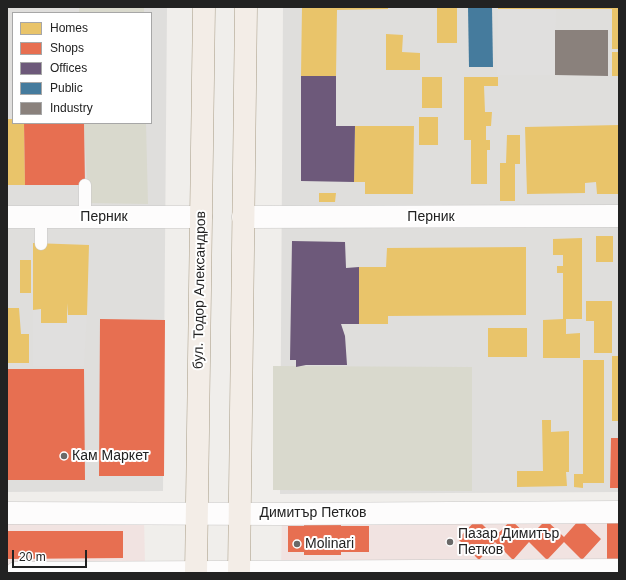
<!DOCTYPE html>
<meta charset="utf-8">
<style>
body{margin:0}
#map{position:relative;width:626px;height:580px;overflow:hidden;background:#f0eeeb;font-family:Helvetica,sans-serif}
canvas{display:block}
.frame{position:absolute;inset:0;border:8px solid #222;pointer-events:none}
.legend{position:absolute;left:12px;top:12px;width:140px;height:112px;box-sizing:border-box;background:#fff;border:1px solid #a7a7a7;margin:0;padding:5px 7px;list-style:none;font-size:12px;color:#222}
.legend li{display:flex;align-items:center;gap:8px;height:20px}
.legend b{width:20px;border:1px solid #a7a7a7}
.scale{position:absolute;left:12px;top:550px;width:75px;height:18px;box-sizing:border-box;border:2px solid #222;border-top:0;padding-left:5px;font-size:12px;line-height:14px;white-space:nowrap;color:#222;-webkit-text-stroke:3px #fff;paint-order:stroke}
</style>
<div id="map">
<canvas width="626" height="580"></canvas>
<div class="frame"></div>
<ul class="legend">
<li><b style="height:11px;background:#e9c46a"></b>Homes</li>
<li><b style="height:11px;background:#e76f51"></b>Shops</li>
<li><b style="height:11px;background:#6d597a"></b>Offices</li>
<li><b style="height:11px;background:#457b9d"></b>Public</li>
<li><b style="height:11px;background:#8a817c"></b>Industry</li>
</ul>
<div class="scale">20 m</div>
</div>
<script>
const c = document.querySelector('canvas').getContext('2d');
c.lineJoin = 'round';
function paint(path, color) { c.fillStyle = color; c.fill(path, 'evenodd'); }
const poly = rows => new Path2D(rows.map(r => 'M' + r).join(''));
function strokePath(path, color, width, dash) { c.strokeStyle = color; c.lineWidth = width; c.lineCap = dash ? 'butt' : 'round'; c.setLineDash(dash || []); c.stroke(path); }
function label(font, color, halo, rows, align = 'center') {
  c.font = font + ' Helvetica,sans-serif'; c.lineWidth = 4; c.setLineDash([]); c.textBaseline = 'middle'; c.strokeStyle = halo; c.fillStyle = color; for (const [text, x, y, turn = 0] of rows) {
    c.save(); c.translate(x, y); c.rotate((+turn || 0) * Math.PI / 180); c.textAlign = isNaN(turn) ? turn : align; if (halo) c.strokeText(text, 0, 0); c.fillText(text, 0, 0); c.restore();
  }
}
const residential = poly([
 [7,7,167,7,163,491,7,492],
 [13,13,151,13,151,123,13,123],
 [283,7,619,7,619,492,280,494]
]);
const commercial = poly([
 [619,512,619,570,281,572,282,514],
 [144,517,145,565,7,566,7,518]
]);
const construction = poly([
 [79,7,144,7,144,13,79,13],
 [84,123,146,123,148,204,88,203],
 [273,366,472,367,472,491,273,490]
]);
const parking = poly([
 [498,9,556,9,555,75,497,75],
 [7,81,13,81,13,119,7,119],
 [41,309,41,323,67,323,67,315,87,315,84,366,33,366,33,310]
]);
const homes = poly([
 [302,7,388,7,388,9,337,10,336,76,301,76],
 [437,7,457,7,457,43,437,43],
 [498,7,619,7,619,49,612,49,612,9,498,9],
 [386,34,403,35,402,52,420,53,420,70,386,70],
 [612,52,619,52,619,76,612,76],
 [422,77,442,77,442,108,422,108],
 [464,77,498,77,498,86,484,86,485,112,492,112,491,126,486,126,486,140,490,140,490,150,487,150,487,184,471,184,471,140,464,140],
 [419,117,438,117,438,145,419,145],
 [7,119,13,119,13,123,24,123,25,185,7,185],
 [619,125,619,194,597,194,596,182,585,183,585,193,527,194,525,127],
 [355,126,414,126,413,194,365,194,365,182,354,182],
 [507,135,520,135,520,164,515,164,515,201,500,201,500,163,506,163],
 [319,193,336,193,335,202,319,202],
 [596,236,613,236,613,262,596,262],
 [582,238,582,319,566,319,566,334,580,333,580,358,543,358,543,320,563,319,563,273,557,273,557,266,563,266,563,255,553,255,553,239],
 [33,243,89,245,87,315,68,315,67,303,67,323,41,323,41,309,33,310],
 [526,247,526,315,388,316,388,324,359,324,359,267,386,267,387,248],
 [20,260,31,260,31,293,20,293],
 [586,301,612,301,612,353,594,353,594,321,586,321],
 [7,308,19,308,21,334,29,334,29,363,7,363],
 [488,328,527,328,527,357,488,357],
 [612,356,619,356,619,421,612,421],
 [583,360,604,360,604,483,583,483,583,488,574,487,574,474,583,474],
 [542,420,551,420,551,432,569,431,569,472,566,472,567,486,517,487,517,471,543,471]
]);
const shops = poly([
 [24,123,84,123,85,185,25,185],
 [100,319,165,320,164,476,99,476],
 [7,369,84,369,85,480,7,480],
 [611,438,619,438,619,488,610,488],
 [477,519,495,537,511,520,529,537,546,520,564,537,580,519,601,539,582,560,564,542,547,560,529,542,513,560,495,542,479,560,458,539],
 [607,522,619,522,619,561,607,561],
 [304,523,341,523,341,526,369,526,369,552,341,552,341,555,304,555,304,552,288,552,288,526,304,526],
 [7,531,123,531,123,558,7,559]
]);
const offices = poly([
 [301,76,336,76,336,126,355,126,354,182,301,181],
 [292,241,345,242,346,268,359,267,359,324,341,324,345,336,347,365,306,365,296,367,296,360,290,360]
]);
const public = poly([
 [468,7,492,7,493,67,469,67]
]);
const industry = poly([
 [555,30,608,30,608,76,555,75]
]);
const lane = poly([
 [85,185,85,217],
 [41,217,41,244]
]);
const street = poly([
 [7,217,201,217],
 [243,217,619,216],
 [7,513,282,514,619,512],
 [16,573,619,570]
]);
const primary = poly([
 [196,573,204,7],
 [239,573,246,7]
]);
const markers = [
 [64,456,4,"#6a6968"],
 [450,542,4,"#6a6968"],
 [297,544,4,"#6a6968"]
];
const streetNames = [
 ["Перник",104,217],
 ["Перник",431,217],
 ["бул. Тодор Александров",200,290,-89],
 ["Димитър Петков",313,513]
];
const poiNames = [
 ["Кам Маркет",72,456],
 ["Пазар Димитър",458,534],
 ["Петков",458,550],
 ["Molinari",305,544]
];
paint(residential, '#dfdedc');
paint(commercial, '#f1e3e1');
paint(construction, '#d9d9cd');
paint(parking, '#e0dfde');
paint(homes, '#e9c46a');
paint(shops, '#e76f51');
paint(offices, '#6d597a');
paint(public, '#457b9d');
paint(industry, '#8a817c');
strokePath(lane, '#c9c8c7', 13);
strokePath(street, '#c9c8c7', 23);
strokePath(primary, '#a79c86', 23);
strokePath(lane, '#fdfcfc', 12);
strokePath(street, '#fdfcfc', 22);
strokePath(primary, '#f3ede7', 22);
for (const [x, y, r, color] of markers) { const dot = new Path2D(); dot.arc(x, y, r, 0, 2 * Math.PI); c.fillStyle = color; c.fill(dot); strokePath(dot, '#fff', 1.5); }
label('14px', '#222', '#fff', streetNames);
label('14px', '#222', '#fff', poiNames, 'left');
</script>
